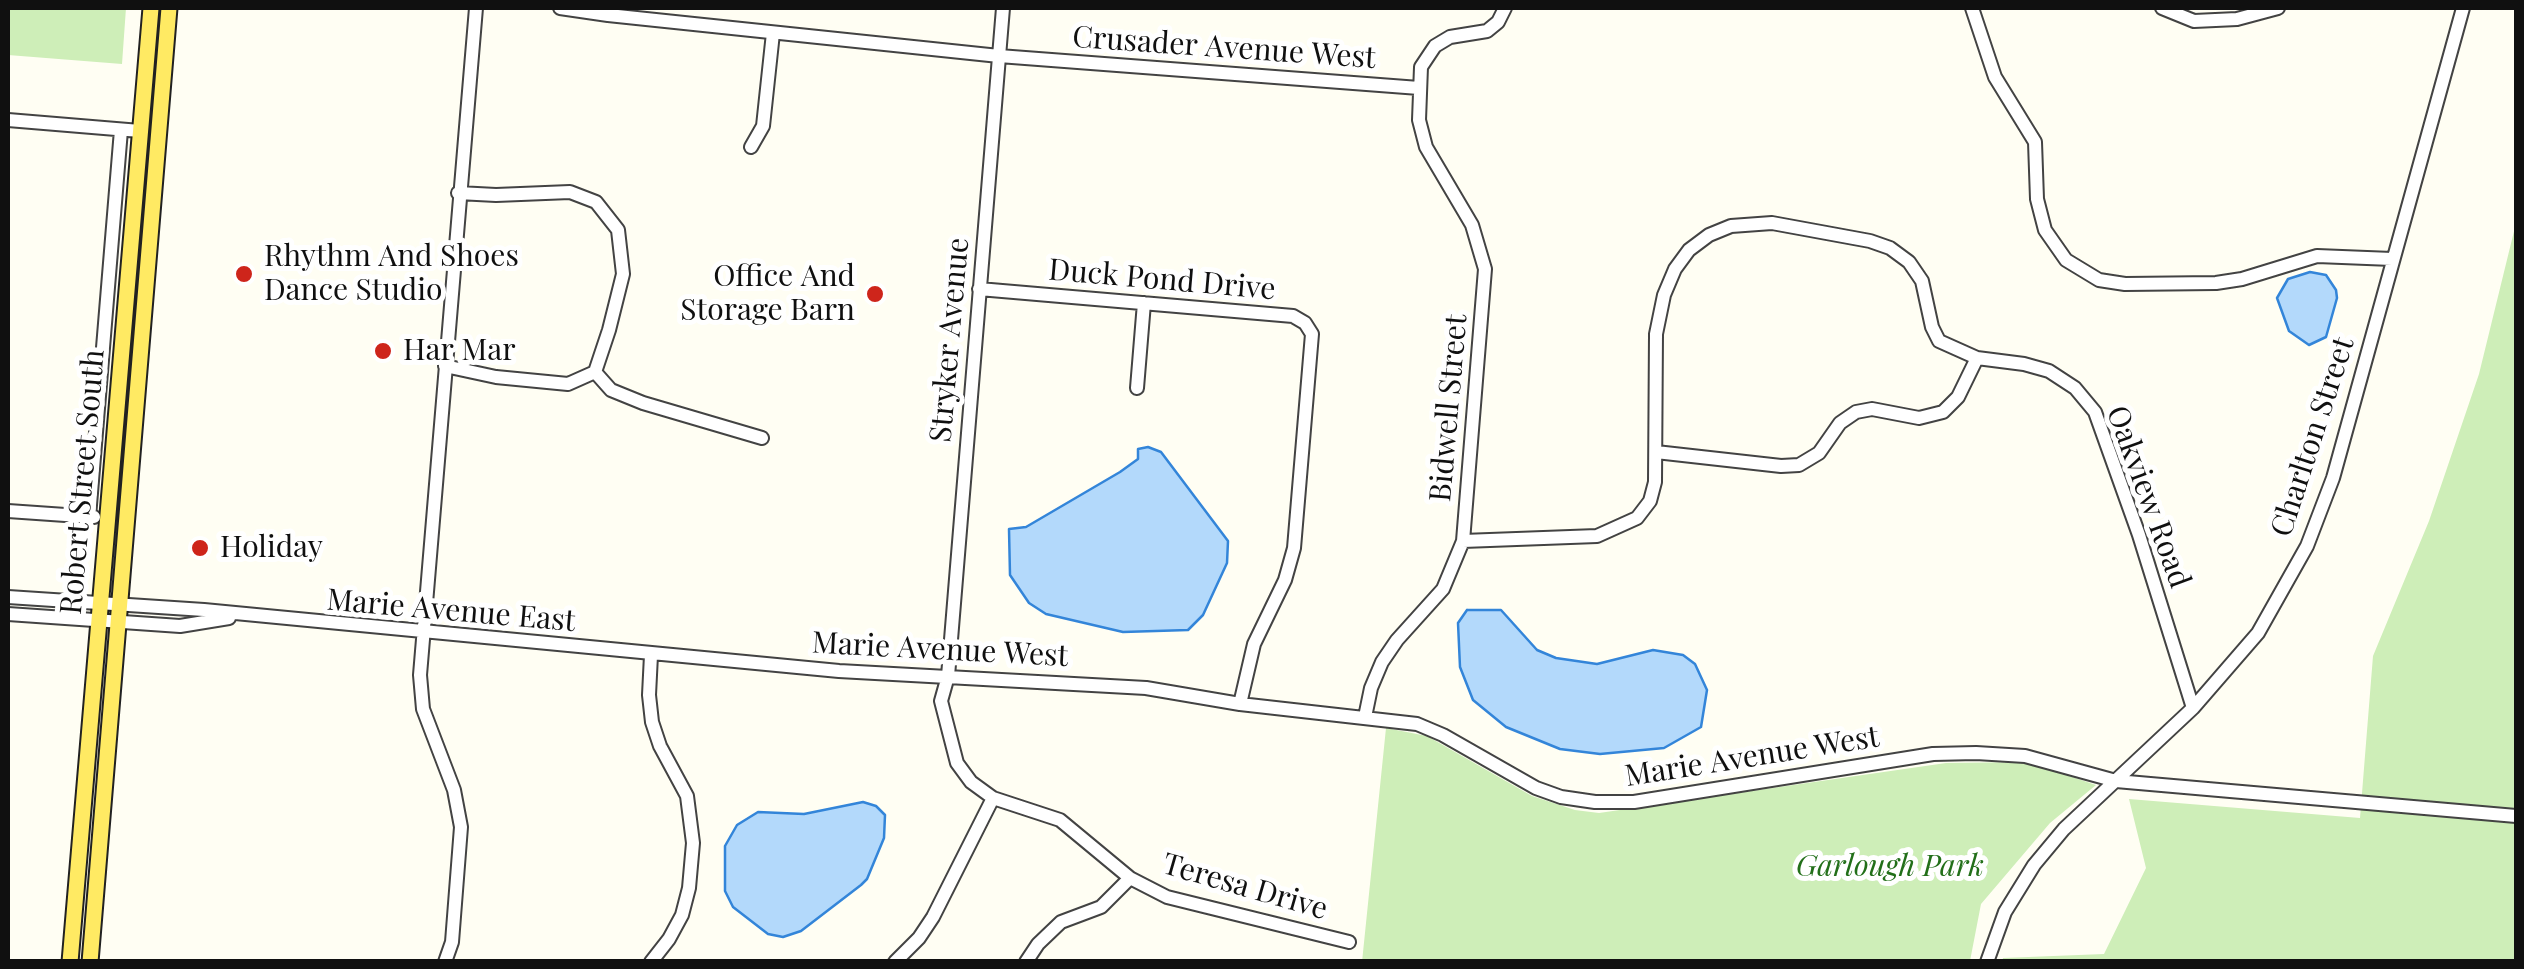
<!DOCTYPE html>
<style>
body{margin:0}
#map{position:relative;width:2524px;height:969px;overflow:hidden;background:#fffef3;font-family:"Playfair Display",serif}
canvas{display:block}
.frame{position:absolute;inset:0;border:10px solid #101010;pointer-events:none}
</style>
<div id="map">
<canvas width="2524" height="969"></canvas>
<div class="frame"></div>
</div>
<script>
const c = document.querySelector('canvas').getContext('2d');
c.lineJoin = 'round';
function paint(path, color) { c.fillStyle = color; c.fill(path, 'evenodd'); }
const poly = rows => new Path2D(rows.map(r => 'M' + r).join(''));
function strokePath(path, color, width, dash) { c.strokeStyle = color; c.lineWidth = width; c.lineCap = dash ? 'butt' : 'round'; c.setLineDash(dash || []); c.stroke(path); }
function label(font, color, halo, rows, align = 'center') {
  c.font = font + ' "Playfair Display",serif'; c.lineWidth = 10; c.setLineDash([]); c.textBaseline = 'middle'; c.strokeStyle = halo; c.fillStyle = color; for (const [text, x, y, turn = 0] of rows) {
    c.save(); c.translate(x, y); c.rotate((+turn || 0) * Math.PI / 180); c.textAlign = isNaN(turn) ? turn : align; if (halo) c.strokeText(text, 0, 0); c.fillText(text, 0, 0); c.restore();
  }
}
const green = poly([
 [8,8,126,8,122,64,8,55],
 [2516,223,2516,961,2002,962,2003,958,2104,954,2146,868,2129,799,2360,818,2373,656,2429,521,2479,374],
 [1386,728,1427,736,1532,796,1575,810,1599,813,1946,763,2028,762,2096,785,2050,823,1981,904,1970,961,1362,962]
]);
const water = poly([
 [2310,272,2326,275,2336,290,2337,298,2326,337,2309,345,2289,331,2277,298,2288,279,2310,272],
 [1148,447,1161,452,1228,541,1227,563,1203,615,1188,630,1123,632,1046,614,1029,603,1010,575,1009,529,1026,527,1120,472,1138,459,1138,449,1148,447],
 [1467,610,1501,610,1537,650,1556,658,1597,664,1653,650,1683,655,1695,664,1707,690,1701,727,1664,748,1600,754,1560,749,1506,727,1473,700,1460,667,1458,623,1467,610],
 [863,802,876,806,885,815,884,838,867,879,861,885,801,931,783,937,768,934,733,907,725,891,725,846,737,825,758,812,804,814,863,802]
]);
const minor = poly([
 [560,8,608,15,999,56,1419,88],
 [1003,8,948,676,941,701,957,763,971,782,993,798,1060,820,1130,878,1167,897,1349,942],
 [1972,8,1995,77,2035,142,2037,199,2045,230,2066,260,2099,280,2125,284,2216,283,2242,279,2317,256,2392,259],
 [2162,8,2194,21,2237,19,2278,8],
 [8,120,140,131],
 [751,147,763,126,773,33],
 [979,289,1293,316,1305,323,1312,334,1294,548,1285,580,1254,644,1240,704],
 [445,366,496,377,568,384,595,372,609,330,623,274,618,230,596,202,570,192,496,195,458,193],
 [595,372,611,390,643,403,762,438],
 [1137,388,1144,303],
 [1656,452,1781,466,1799,465,1819,453,1840,423,1856,412,1872,409,1919,418,1943,412,1958,397,1977,358],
 [8,511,94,517],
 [89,517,121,130],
 [1463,541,1597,536,1637,518,1650,501,1655,482,1656,334,1664,295,1675,269,1689,250,1709,235,1731,226,1772,223,1870,241,1890,248,1909,262,1922,281,1932,327,1939,341,1977,358,2024,364,2049,371,2075,388,2095,412,2139,535,2193,708],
 [8,597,204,610,839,671,1146,688,1240,704,1417,724,1443,735,1536,788,1561,797,1595,802,1634,802,1933,754,1976,753,2025,756,2116,781,2516,816],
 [8,614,180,626,229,618],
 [1365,717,1371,688,1382,662,1397,640,1443,589,1463,541,1485,269,1472,225,1426,147,1419,120,1421,67,1435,46,1450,37,1487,31,1498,22,1505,8],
 [445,962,452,942,461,827,454,790,423,709,420,675,476,8],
 [651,962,669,939,682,915,689,888,693,843,687,796,660,746,652,722,649,695,651,655],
 [895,962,919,938,933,917,993,798],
 [1026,962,1038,944,1061,922,1101,907,1130,878],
 [1987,962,2005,912,2034,865,2064,829,2193,708,2258,633,2307,546,2333,478,2463,8]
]);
const major = poly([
 [70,962,151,8],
 [90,962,169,8]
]);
const markers = [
 [244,274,10,"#ce251b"],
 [875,294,10,"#ce251b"],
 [383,351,10,"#ce251b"],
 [200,548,10,"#ce251b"]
];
const streetNames = [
 ["Crusader Avenue West",1224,48,4],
 ["Duck Pond Drive",1162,280,5],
 ["Stryker Avenue",950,340,-85],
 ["Bidwell Street",1449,408,-85],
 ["Charlton Street",2313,437,-72],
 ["Robert Street South",83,482,-85],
 ["Oakview Road",2148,497,70],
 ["Marie Avenue East",451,611,5],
 ["Marie Avenue West",940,650,3],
 ["Marie Avenue West",1752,757,-9],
 ["Teresa Drive",1245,887,16]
];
const poiNames = [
 ["Rhythm And Shoes",264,257],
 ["Dance Studio",264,291],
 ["Office And",855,277,"right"],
 ["Storage Barn",855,311,"right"],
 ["Har Mar",403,351],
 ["Holiday",220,548]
];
const parkNames = [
 ["Garlough Park",1890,867]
];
paint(green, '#ceeeb8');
paint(water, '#b3d9fb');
strokePath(water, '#3385d9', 2.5);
strokePath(minor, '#434343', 16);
strokePath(major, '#212121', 19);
strokePath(minor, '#fff', 12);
strokePath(major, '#ffea63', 15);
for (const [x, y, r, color] of markers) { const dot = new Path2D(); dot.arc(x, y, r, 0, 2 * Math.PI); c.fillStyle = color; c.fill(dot); strokePath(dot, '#fff', 4); }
label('30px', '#101010', '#fff', streetNames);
label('30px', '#101010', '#fff', poiNames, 'left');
label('italic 30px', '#226f19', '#fff', parkNames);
</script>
